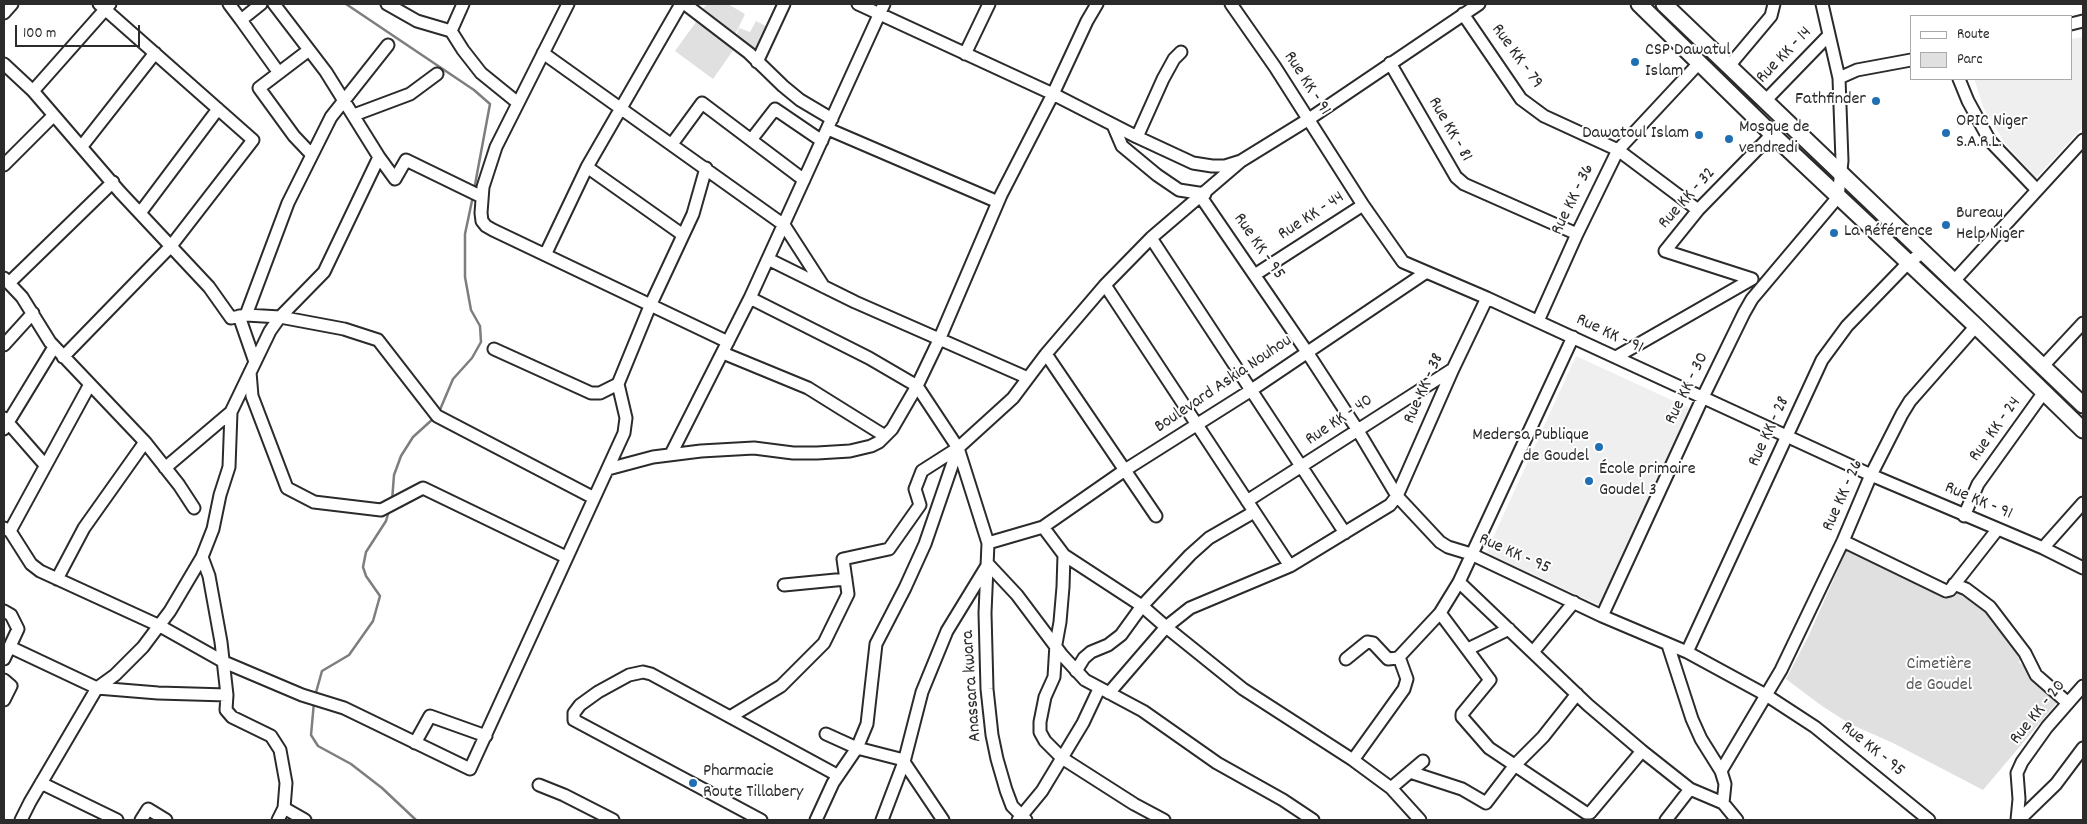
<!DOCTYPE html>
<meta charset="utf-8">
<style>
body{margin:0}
#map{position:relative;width:2087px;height:824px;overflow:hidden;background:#fff;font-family:Dekko,sans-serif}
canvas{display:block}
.frame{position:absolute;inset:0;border:5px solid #2b2b2b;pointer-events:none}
.legend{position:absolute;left:1910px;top:15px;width:162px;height:65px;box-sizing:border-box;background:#fff;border:1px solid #aaa;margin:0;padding:6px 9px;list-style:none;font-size:15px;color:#2b2b2b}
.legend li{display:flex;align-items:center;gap:10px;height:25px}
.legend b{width:25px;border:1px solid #aaa}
.scale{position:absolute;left:15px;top:25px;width:125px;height:22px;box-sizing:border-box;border:2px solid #2b2b2b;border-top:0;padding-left:6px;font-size:15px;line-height:18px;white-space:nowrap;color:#2b2b2b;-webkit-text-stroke:4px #fff;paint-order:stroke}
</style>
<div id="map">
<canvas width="2087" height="824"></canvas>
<div class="frame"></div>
<ul class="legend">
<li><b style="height:6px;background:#fff"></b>Route</li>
<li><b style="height:14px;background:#e0e0e0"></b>Parc</li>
</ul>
<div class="scale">100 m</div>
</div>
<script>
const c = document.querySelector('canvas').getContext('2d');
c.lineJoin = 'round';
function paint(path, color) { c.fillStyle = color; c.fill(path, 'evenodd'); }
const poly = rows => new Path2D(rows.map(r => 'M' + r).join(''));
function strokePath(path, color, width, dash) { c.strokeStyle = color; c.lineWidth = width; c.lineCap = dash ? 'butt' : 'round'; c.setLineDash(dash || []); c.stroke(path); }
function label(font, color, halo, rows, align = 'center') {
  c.font = font + ' Dekko,sans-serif'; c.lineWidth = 4; c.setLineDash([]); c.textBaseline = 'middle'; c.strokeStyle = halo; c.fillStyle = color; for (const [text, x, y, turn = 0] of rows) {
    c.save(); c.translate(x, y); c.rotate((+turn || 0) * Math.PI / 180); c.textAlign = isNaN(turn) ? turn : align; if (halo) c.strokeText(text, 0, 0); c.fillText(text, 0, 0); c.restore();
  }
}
const built = poly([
 [2083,37,2083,127,2036,178,2005,143,1984,109,1974,79,2071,79,2071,39],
 [1576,356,1691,409,1601,606,1486,553]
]);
const green = poly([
 [707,4,728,4,745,14,735,35,702,10],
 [756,21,766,26,756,52,736,36,739,28,750,32],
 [696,22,734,49,713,79,675,51],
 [1848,547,1949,597,1952,591,1991,611,2024,654,2019,662,2060,699,1983,790,1893,743,1850,724,1822,706,1786,679,1809,635]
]);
const stream = poly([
 [346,4,474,90,490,104,474,190],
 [439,412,453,379,472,358,481,342,480,326,471,310,465,277,465,234,473,196],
 [392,501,394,475,401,456,413,437,434,418],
 [315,696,322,671,349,655,373,621,380,596,366,576,363,567,366,552,386,521,389,511],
 [314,702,311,735,318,746,351,764,382,788,416,820]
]);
const minor = poly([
 [229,4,241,20],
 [261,4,241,20,279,73],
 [387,4,417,21,451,31,463,4],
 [568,4,496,147,483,187,481,213,482,221,486,226,493,230,728,342],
 [685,4,749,53,783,86,800,100,832,119],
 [858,4,1053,94,1137,137,1193,163,1212,166,1225,166,1241,161,1309,119,1479,4],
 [1231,4,1275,67,1363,205,1403,262,1487,298,1871,475,2043,548,2083,568],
 [4,13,12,4],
 [1463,14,1521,99,1544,116,1618,150,1698,210],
 [2071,24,2083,21],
 [451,31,463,50,481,73,518,103],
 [309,50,259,88,294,136,312,155],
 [543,53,784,225,824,287],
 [965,54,989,4],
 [757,62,784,4],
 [1390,63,1456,177,1464,184,1577,234],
 [4,64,33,91,120,192,209,287,231,318,246,315,280,317,344,329,378,340,437,416,594,498],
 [1729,66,1771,16,1774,4],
 [1839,78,1857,70,1911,60],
 [1959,79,1968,101,1990,141,2037,190],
 [33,91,110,4],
 [1765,101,1829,35],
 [354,115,410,94,437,74],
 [1113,125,1122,146,1157,175,1179,190,1205,194],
 [828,129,998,202],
 [1137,137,1163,79,1174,59,1181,52],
 [751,140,775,109,822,141],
 [672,144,702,103,804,180],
 [82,146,155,53],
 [379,157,395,179,406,160,482,197],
 [1241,161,1151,238,1105,285,1046,354,1013,398,958,448,988,543,1043,527,1125,470,1250,391,1425,273],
 [4,165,53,116],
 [587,167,683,235],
 [1201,197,1307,352,1357,429,1397,496,1440,542,1448,547,1471,554,1602,616,1687,652,1766,695,1815,727,1929,820],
 [140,213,218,109],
 [1151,238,1345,533],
 [546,253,587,167,681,4],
 [768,259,855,302,1028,378],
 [1256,274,1363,205],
 [4,278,22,297,50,342,145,442,179,485,194,508],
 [1954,281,2083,140],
 [9,283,113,182],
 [1105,285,1290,566],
 [246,315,288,203,331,117,388,45],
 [239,316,255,362],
 [1538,321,1577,234,1618,150,1700,62],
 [4,345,33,313],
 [494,349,591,393,600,393,618,384,650,306,693,214,706,168],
 [723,353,808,388,885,436],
 [1046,354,1156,516],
 [63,357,171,246,253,140,99,4],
 [1616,357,1752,279,1665,251,1698,210,1785,121],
 [2043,366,2083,323],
 [250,372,252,396,287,488,314,502,381,510,423,488,566,557],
 [4,418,45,465],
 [4,429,54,347],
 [958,448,917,386,939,340,1001,195,1053,94,1087,21,1097,4],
 [671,454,750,298,884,4],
 [165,468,231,412],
 [608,469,653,457,701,451,754,448,793,453,817,453,850,451,871,446,879,442,892,429,917,386,869,358,750,298],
 [1247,501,1453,369],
 [1964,516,1978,484,2044,392],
 [1043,527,1064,555,1142,606,1166,627,1243,689,1353,760,1391,788,1420,820],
 [4,528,10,531,31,564,40,571,160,626,224,662,302,695,344,708,470,769,624,433,626,418,618,384],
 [10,531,89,386],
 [1843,541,1946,591,1950,590,1997,530],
 [988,543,985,613,987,689,992,735,997,759,1006,790,1012,806,1026,820],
 [2043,548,2083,503],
 [1064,555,1063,587,1060,622,1056,644,1054,677,1045,697,1040,722,1040,732,1045,741,1062,758,1134,804,1164,820],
 [202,557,209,576,221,642,227,695,226,710,232,717,271,736,280,750,286,783,284,808,278,820],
 [57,579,84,528,145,442],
 [1459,582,1588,705,1642,751,1690,789,1723,803],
 [1954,584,1966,589,1990,607,2025,653,2036,675,2068,703],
 [784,585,846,579],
 [4,611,11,615,18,629,4,659],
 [1440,613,1490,680,1462,714,1462,717,1489,748,1586,813,1590,813,1642,751],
 [1602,616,1703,397,1744,313,1752,299,1838,197,1842,161,1839,78,1822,4],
 [1668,645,1692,719,1701,739,1721,771,1725,784,1723,803,1737,820],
 [10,647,97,688,158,693,227,695],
 [1468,649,1509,629],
 [1533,652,1574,602],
 [1687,652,1822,360,1847,326,1908,263,1923,252],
 [1346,659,1367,642,1373,643,1388,659,1398,658,1440,613,1459,582,1573,337],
 [1076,671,1084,658,1091,652,1108,645,1121,635,1142,606,1190,555,1209,538,1254,512],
 [4,680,11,686,4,700],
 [1109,693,1166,627,1190,608,1290,566,1390,505,1397,496,1453,369,1487,298],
 [730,717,781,686,824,643,848,594,843,559,889,549,920,505,915,489,922,471,958,448],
 [826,734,857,748,900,759,904,762,943,820],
 [415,743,430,716,486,736],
 [1353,760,1404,689,1407,679,1399,657],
 [1721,771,1781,670,1843,541,1871,475,1902,414,1910,401,1976,326],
 [1410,772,1462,789,1486,803,1515,765,1543,737,1577,694],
 [41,783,117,820],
 [539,785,564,795,613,820],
 [1391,788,1423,761],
 [284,808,305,820],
 [21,820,30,802,97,688,115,675,143,647,170,611,202,557,213,529,220,495,229,467,231,412,270,331,280,317,324,272,379,157,326,72,274,4],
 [141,820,148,809,166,820],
 [761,820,574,720,574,713,580,705,598,692,629,675,643,672,651,674,837,775],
 [816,820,833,783,857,748,867,724,876,644,905,588,925,544,958,448],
 [882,820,904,762,922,692,947,631,988,564,1017,595,1062,655,1085,680,1143,711,1217,763,1283,800,1313,820],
 [1018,820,1042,791,1083,723,1099,689],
 [1666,820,1690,789],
 [2017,820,2019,799,2017,773,2022,762,2047,727,2083,686],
 [2019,820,2056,784,2083,748]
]);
const major = poly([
 [1639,4,1773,135,1976,326,2083,430],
 [1664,4,2083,405]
]);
const markers = [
 [1635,62,5,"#1f6fb2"],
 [1876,101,5,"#1f6fb2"],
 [1946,133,5,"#1f6fb2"],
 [1699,135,5,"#1f6fb2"],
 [1729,139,5,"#1f6fb2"],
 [1946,225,5,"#1f6fb2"],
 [1834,233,5,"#1f6fb2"],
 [1599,447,5,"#1f6fb2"],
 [1589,481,5,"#1f6fb2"],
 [693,783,5,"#1f6fb2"]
];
const poiNames = [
 ["CSP Dawatul",1645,52],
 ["Islam",1645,73],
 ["Fathfinder",1866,101,"right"],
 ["OPIC Niger",1956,123],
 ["S.A.R.L.",1956,144],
 ["Mosque de",1739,129],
 ["vendredi",1739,150],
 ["Dawatoul Islam",1689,135,"right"],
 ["Bureau",1956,215],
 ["Help Niger",1956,236],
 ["La Référence",1844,233],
 ["Medersa Publique",1589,437,"right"],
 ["de Goudel",1589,458,"right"],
 ["École primaire",1599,471],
 ["Goudel 3",1599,492],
 ["Pharmacie",703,773],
 ["Route Tillabery",703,794]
];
const streetNames = [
 ["Rue KK - 14",1785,56,-46],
 ["Rue KK - 79",1516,57,54],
 ["Rue KK - 91",1306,84,57],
 ["Rue KK - 81",1449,130,60],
 ["Rue KK - 32",1688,199,-48],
 ["Rue KK - 36",1574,200,-64],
 ["Rue KK - 44",1312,217,-33],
 ["Rue KK - 95",1258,247,55],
 ["Rue KK - 91",1609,335,25],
 ["Boulevard Askia Nouhou",1224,385,-34],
 ["Rue KK - 38",1425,389,-66],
 ["Rue KK - 30",1688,389,-64],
 ["Rue KK - 40",1340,421,-34],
 ["Rue KK - 24",1996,430,-54],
 ["Rue KK - 28",1770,432,-65],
 ["Rue KK - 26",1844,496,-66],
 ["Rue KK - 91",1978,502,23],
 ["Rue KK - 95",1514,555,24],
 ["Anassara kwara",973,686,-94],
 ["Rue KK - 20",2039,713,-51],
 ["Rue KK - 95",1872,750,39]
];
const parkNames = [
 ["Cimetière",1939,666],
 ["de Goudel",1939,687]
];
paint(built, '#efefef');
paint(green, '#e0e0e0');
strokePath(stream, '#7e7e7e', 2.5);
strokePath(minor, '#2b2b2b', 15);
strokePath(major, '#2b2b2b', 19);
strokePath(minor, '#fff', 11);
strokePath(major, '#fff', 15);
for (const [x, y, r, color] of markers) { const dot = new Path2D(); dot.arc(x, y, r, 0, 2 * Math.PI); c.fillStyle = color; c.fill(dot); strokePath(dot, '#fff', 2); }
label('18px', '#2b2b2b', '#fff', poiNames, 'left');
label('18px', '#2b2b2b', '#fff', streetNames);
label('18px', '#585858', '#fff', parkNames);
</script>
